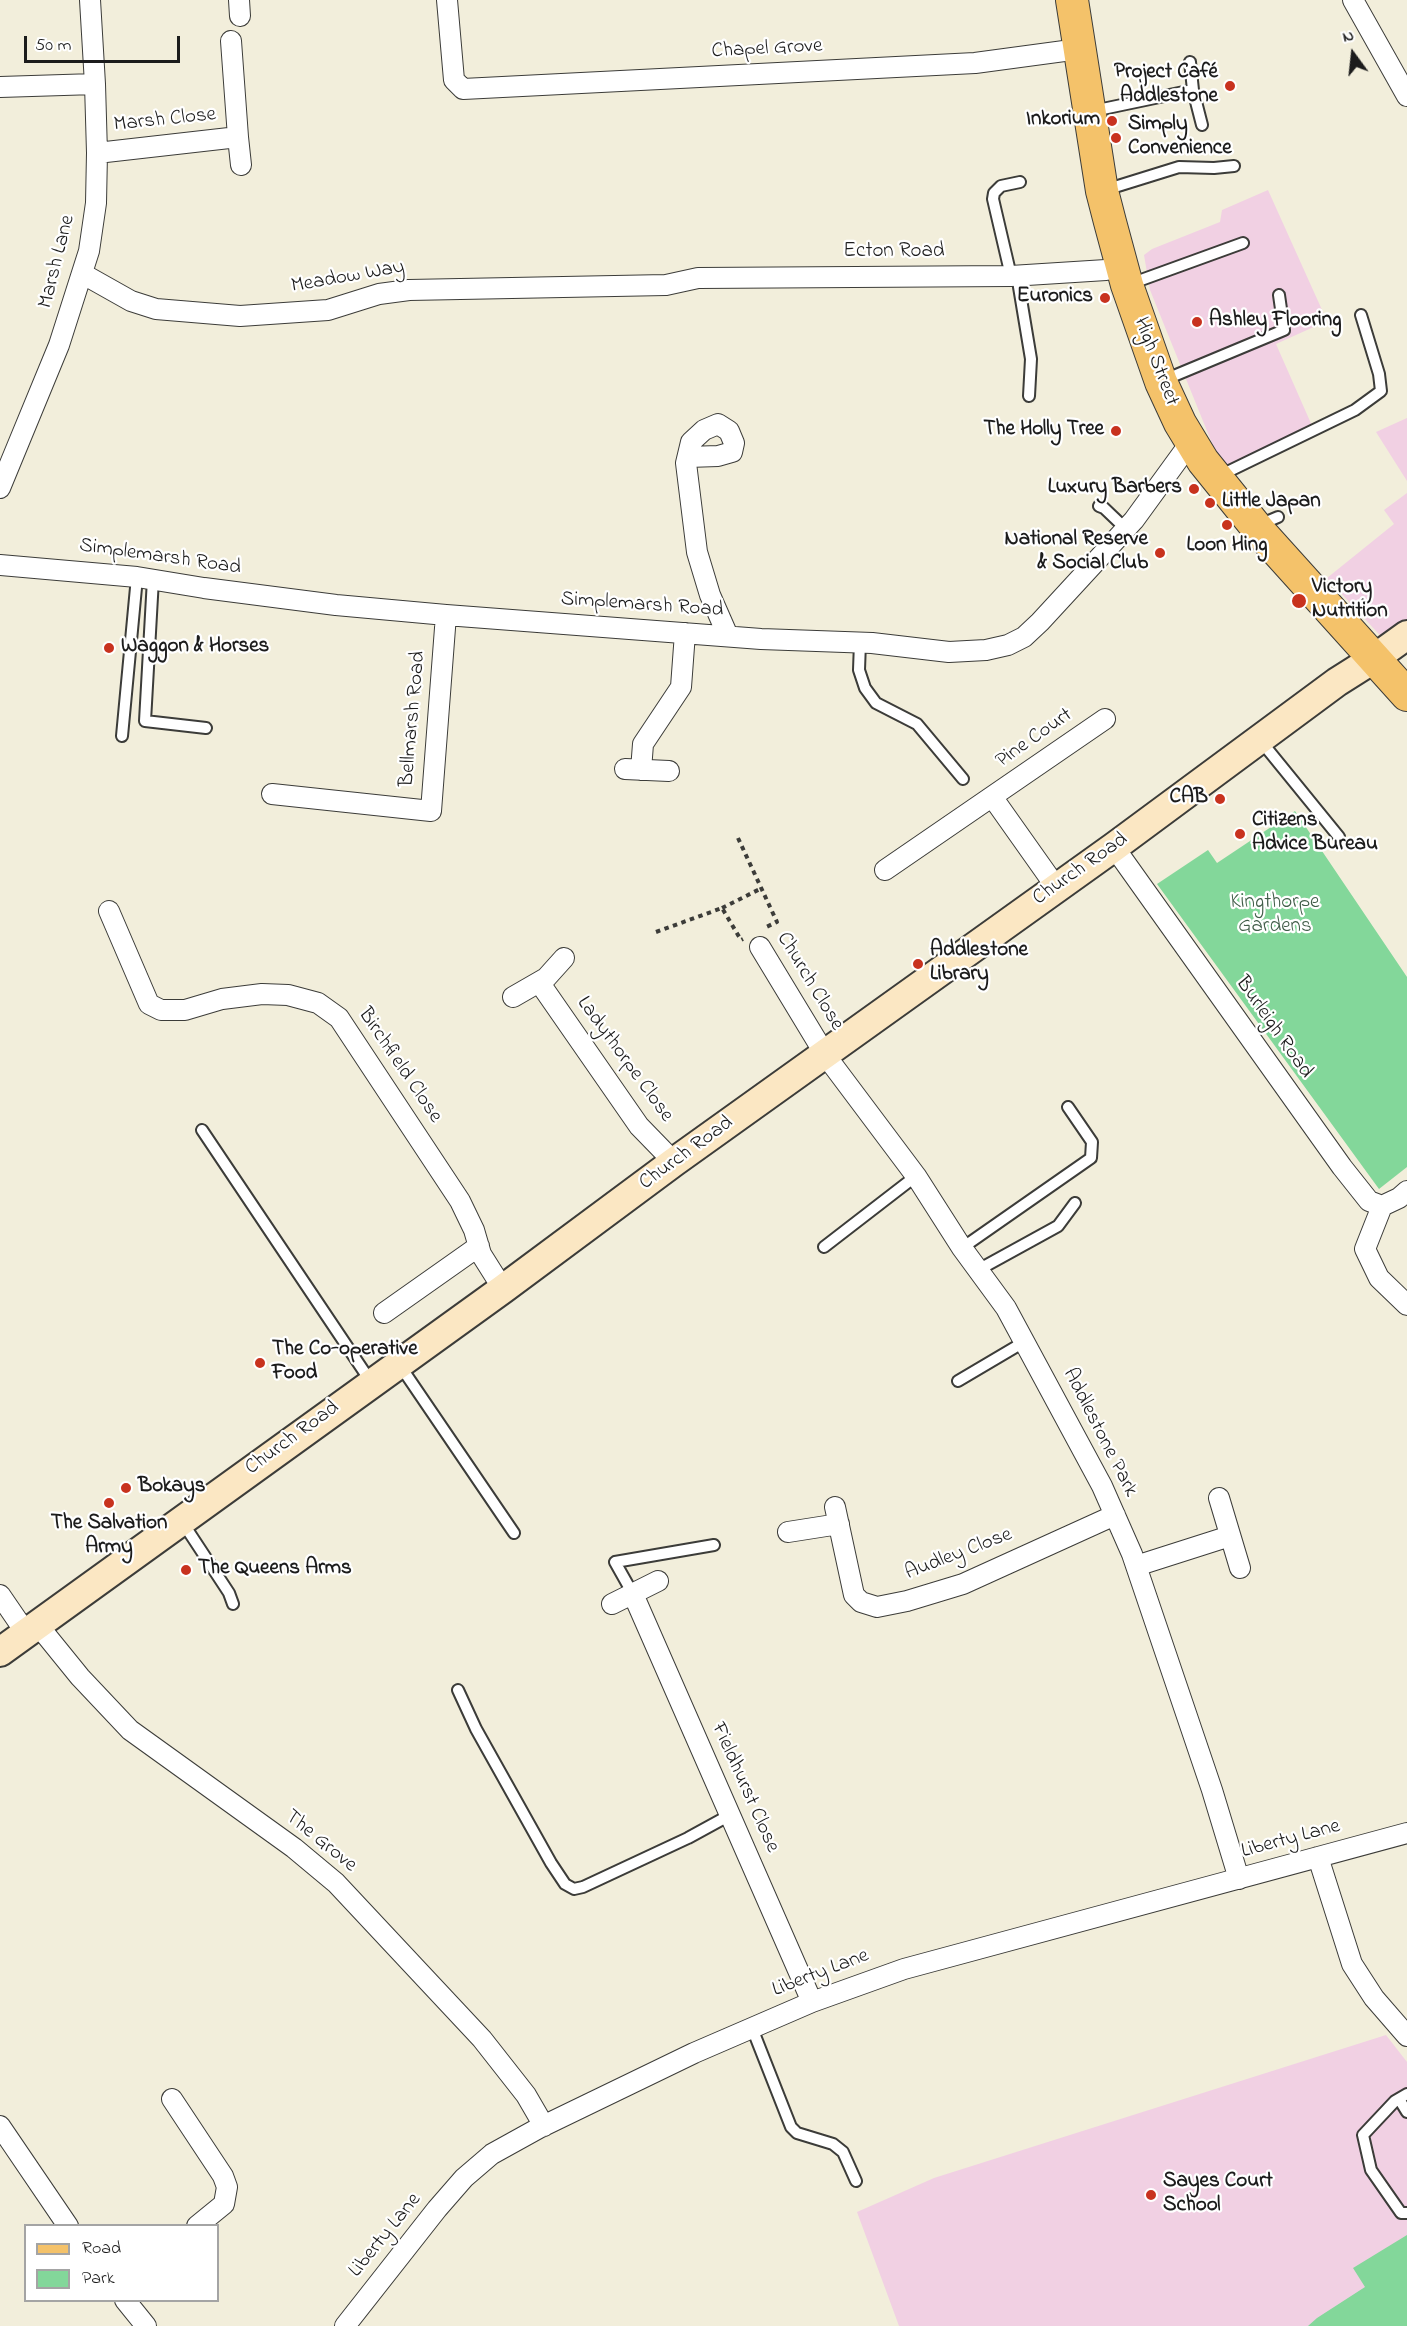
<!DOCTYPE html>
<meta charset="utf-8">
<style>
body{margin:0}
#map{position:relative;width:1407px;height:2326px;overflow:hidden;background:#f2eedb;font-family:"Indie Flower",sans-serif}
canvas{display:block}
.legend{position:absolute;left:24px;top:2224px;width:195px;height:78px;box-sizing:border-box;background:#fff;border:2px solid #a4a4a4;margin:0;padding:8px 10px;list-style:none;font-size:18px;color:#1c1c1c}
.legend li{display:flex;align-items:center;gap:12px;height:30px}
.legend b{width:30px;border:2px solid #a4a4a4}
.north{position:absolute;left:1323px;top:24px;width:60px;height:60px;-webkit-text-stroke:4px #fff;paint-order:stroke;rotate:345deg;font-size:16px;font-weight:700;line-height:24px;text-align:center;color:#1c1c1c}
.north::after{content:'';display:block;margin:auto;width:21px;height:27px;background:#1c1c1c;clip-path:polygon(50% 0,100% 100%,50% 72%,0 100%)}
.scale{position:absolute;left:24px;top:36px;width:156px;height:27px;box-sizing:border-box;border:3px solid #1c1c1c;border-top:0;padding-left:8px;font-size:18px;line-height:21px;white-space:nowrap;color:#1c1c1c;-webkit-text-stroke:4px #fff;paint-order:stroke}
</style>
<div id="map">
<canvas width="1407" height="2326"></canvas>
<ul class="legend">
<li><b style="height:8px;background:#f4c26a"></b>Road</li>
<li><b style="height:16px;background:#83d79a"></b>Park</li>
</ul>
<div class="north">N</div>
<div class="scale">50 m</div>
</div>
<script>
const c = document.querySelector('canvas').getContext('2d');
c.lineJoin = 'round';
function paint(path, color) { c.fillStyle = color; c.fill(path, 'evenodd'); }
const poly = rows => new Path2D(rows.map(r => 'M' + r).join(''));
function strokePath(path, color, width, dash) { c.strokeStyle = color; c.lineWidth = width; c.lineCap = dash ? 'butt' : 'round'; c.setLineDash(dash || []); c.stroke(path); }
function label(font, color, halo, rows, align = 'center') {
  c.font = font + ' "Indie Flower",sans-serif'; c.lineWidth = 4.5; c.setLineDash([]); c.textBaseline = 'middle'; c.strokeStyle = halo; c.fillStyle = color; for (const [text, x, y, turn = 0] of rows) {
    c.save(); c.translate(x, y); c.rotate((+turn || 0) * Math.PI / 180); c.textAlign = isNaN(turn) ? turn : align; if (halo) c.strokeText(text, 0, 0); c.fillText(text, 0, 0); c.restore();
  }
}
const built = poly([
 [1268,190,1327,321,1276,344,1313,428,1222,468,1150,290,1144,255,1152,249,1220,222,1222,210],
 [1407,418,1407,481,1376,432],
 [1407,493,1407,652,1400,657,1327,578,1394,524,1384,510],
 [1386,2035,1407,2062,1407,2326,899,2326,857,2212,934,2178]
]);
const green = poly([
 [1295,811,1407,977,1407,1167,1379,1189,1157,884,1208,850,1217,863],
 [1407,2235,1407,2326,1308,2326,1317,2318,1365,2287,1353,2268]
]);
const path = poly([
 [738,838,777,922,764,928],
 [722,908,762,888],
 [656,932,722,908,741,940,743,939]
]);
const service = poly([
 [1190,62,1193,90,1202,125],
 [1093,111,1193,90],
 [1105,190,1179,167,1214,168,1234,166],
 [1017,275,1031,359,1029,396],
 [1011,276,993,199,994,193,1001,186,1020,182],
 [1130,284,1243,243],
 [1164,380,1284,330,1279,295],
 [1219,476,1355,410,1381,391,1379,374,1361,315],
 [1099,506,1104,508,1126,529],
 [1259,525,1278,517],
 [153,579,145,721,206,728],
 [860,642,859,670,865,688,876,703,917,724,963,779],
 [122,736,137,577],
 [1260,740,1339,837],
 [202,1130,371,1382],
 [824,1247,916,1176],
 [962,1248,1091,1158,1092,1142,1068,1107],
 [978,1270,1058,1226,1075,1203],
 [399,1364,514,1533],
 [958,1381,1024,1342],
 [183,1523,229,1593,233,1604],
 [633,1594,615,1562,714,1545],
 [458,1690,476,1729,551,1863,565,1884,574,1889,583,1887,688,1838,730,1815],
 [752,2028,791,2127,797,2133,833,2144,843,2152,856,2181],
 [1407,2094,1395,2101,1363,2135,1371,2170,1401,2213,1407,2213],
 [1399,2099,1407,2112]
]);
const minor = poly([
 [239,0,240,16],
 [447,0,454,80,463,89,975,63,1079,49],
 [1353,0,1407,96],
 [0,87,95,84],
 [238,137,241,165],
 [97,153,238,137,231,41],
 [83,274,131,301,156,309,240,316,328,310,379,294,409,290,666,285,698,278,1011,276,1106,270,1122,267],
 [688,457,718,456,732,452,734,443,729,431,718,424,704,430,691,442,686,463,697,552,710,595,728,636],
 [0,488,59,345,89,251,96,203,97,153,95,84,90,0],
 [0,565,137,577,204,588,336,605,446,615,761,639,872,643,949,652,986,650,1008,645,1024,637,1040,622,1134,520,1190,443],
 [625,769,669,771],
 [641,770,643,744,681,687,685,633],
 [272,794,431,811,446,615],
 [993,798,1056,887],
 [1114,847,1342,1167,1369,1201,1382,1206,1399,1198,1407,1191],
 [885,870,1105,719],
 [109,911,149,1004,161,1010,185,1010,222,999,262,994,288,995,318,1003,339,1018,460,1201,474,1230,481,1254,503,1289],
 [760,947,826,1056,916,1176,962,1248,1006,1308,1102,1486,1132,1554,1212,1790,1239,1879],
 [539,982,639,1126,674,1162],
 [513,997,546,978,564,958],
 [1382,1206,1365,1249,1379,1278,1407,1305],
 [384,1313,479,1246],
 [1219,1498,1240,1568],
 [835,1507,854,1595,861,1602,877,1607,907,1601,963,1584,1115,1515],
 [788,1532,839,1524],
 [1136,1566,1230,1536],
 [633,1594,812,2002],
 [0,1595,26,1633],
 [612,1604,658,1581],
 [37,1624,80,1677,130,1730,294,1848,336,1883,482,2039,526,2095,544,2126],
 [1318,1857,1352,1964,1374,1998,1407,2036],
 [172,2099,223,2176,227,2187,224,2204,197,2226],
 [0,2126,68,2226],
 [125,2300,146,2326],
 [345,2326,437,2209,464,2178,492,2154,539,2128,694,2053,812,2002,904,1969,1407,1833]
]);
const secondary = poly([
 [0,1652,503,1289,674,1162,1114,847,1337,682,1375,658,1407,635]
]);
const primary = poly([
 [1072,0,1102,191,1110,222,1127,285,1161,382,1180,423,1203,461,1261,533,1407,695]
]);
const markers = [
 [1230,86,6,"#c8321e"],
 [1112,121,6,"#c8321e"],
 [1116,138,6,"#c8321e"],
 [1105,298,6,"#c8321e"],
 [1197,322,6,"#c8321e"],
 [1116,431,6,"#c8321e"],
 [1194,489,6,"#c8321e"],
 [1210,503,6,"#c8321e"],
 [1227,525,6,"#c8321e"],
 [1160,553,6,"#c8321e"],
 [1299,601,8,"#c8321e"],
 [109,648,6,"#c8321e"],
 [1220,799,6,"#c8321e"],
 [1240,834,6,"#c8321e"],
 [918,964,6,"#c8321e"],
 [260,1363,6,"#c8321e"],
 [126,1488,6,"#c8321e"],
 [109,1503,6,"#c8321e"],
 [186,1570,6,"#c8321e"],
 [1151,2195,6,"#c8321e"]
];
const streetNames = [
 ["Chapel Grove",767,50,-3],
 ["Marsh Close",165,121,-6],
 ["Ecton Road",894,253],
 ["Marsh Lane",58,262,-76],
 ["Meadow Way",348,278,-10],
 ["High Street",1155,362,69],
 ["Simplemarsh Road",160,558,8],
 ["Simplemarsh Road",642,606,4],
 ["Bellmarsh Road",414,719,-85],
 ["Pine Court",1035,739,-35],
 ["Church Road",1081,870,-35],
 ["Church Close",809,982,59],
 ["Burleigh Road",1273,1028,55],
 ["Ladythorpe Close",624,1060,54],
 ["Birchfield Close",399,1066,56],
 ["Church Road",687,1154,-36],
 ["Addlestone Park",1099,1433,63],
 ["Church Road",293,1439,-36],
 ["Audley Close",959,1555,-21],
 ["Fieldhurst Close",744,1788,66],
 ["Liberty Lane",1291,1840,-15],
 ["The Grove",320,1842,39],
 ["Liberty Lane",821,1974,-21],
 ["Liberty Lane",386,2236,-51]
];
const poiNames = [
 ["Project Café",1218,74,"right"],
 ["Addlestone",1218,98,"right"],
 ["Inkorium",1100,121,"right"],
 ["Simply",1128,126],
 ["Convenience",1128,150],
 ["Euronics",1093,298,"right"],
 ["Ashley Flooring",1209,322],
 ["The Holly Tree",1104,431,"right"],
 ["Luxury Barbers",1182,489,"right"],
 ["Little Japan",1222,503],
 ["National Reserve",1148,541,"right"],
 ["& Social Club",1148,565,"right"],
 ["Loon Hing",1227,547,"center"],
 ["Victory",1312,589],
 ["Nutrition",1312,613],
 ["Waggon & Horses",121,648],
 ["CAB",1208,799,"right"],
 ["Citizens",1252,822],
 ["Advice Bureau",1252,846],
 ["Addlestone",930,952],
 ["Library",930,976],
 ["The Co-operative",272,1351],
 ["Food",272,1375],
 ["Bokays",138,1488],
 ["The Salvation",109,1525,"center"],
 ["Army",109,1549,"center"],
 ["The Queens Arms",198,1570],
 ["Sayes Court",1163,2183],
 ["School",1163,2207]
];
const parkNames = [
 ["Kingthorpe",1275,904],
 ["Gardens",1275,928]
];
paint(built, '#f1d0e3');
paint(green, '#83d79a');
strokePath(service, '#3c3c39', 14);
strokePath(minor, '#3c3c39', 22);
strokePath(secondary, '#3c3c39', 32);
strokePath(primary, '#3c3c39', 34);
strokePath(path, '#3c3c39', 4, [4.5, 4.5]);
strokePath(service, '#fff', 10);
strokePath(minor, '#fff', 20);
strokePath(secondary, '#fbe7c3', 28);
strokePath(primary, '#f4c26a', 32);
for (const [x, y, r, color] of markers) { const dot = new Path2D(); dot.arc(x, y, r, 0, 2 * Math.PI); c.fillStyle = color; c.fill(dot); strokePath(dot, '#fff', 2); }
label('21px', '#1c1c1c', '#fff', streetNames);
label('bold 21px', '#1c1c1c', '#fff', poiNames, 'left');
label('21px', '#405d48', '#fff', parkNames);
</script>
